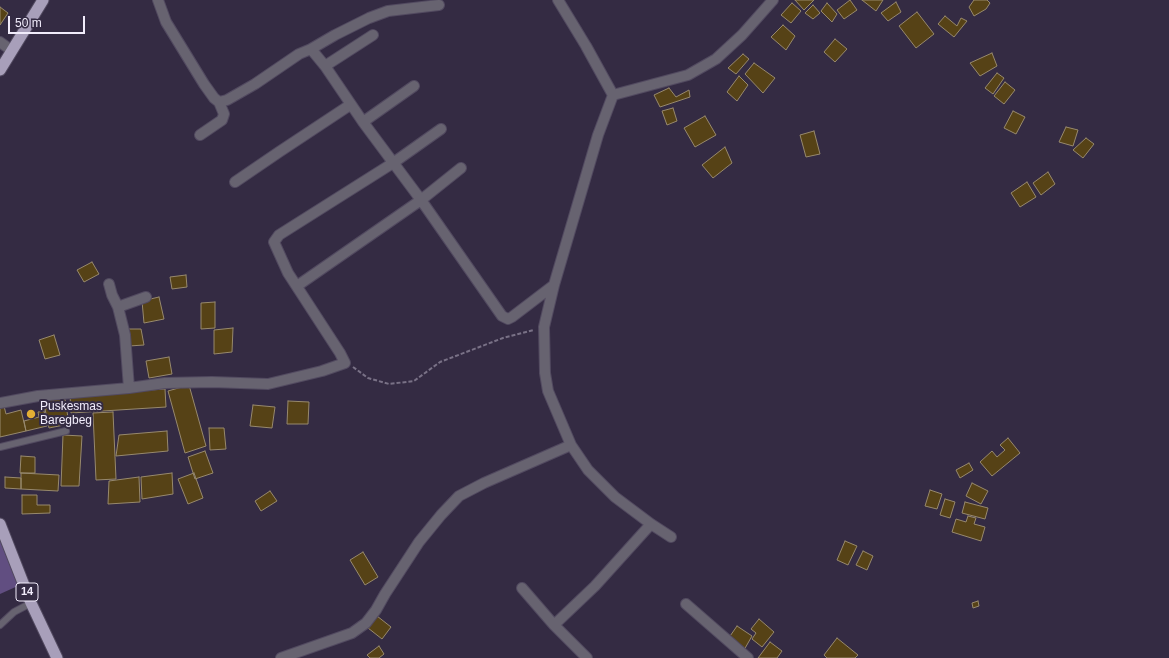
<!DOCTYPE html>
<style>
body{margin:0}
#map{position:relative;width:1169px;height:658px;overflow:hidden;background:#342b43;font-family:Helvetica,sans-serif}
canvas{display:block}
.scale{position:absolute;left:8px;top:16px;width:77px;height:18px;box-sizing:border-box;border:2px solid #f1ecfb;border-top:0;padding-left:5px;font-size:12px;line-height:14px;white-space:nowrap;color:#f1ecfb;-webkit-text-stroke:3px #342b43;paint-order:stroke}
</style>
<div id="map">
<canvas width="1169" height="658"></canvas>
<div class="scale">50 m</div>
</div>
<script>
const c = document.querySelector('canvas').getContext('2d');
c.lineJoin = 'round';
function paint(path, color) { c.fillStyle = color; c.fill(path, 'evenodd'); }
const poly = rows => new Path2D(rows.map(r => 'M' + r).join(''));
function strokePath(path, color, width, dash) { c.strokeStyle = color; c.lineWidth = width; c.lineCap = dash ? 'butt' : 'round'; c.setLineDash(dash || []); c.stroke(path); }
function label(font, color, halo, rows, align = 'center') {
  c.font = font + ' Helvetica,sans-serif'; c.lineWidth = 4; c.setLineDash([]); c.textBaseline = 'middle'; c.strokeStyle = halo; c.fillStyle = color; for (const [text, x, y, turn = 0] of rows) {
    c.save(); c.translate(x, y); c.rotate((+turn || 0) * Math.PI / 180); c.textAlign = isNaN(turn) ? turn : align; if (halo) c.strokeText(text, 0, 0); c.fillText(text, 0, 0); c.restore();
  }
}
const green = poly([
 [0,538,20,585,0,594]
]);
const building = poly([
 [795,0,814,0,804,10,795,0],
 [850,0,857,10,844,19,837,10,850,0],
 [862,0,883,0,876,11,862,0],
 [974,0,987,0,990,3,986,9,974,16,969,7,974,0],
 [896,2,901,12,888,21,881,13,896,2],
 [792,3,801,11,791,23,781,15,792,3],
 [827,3,837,14,832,22,821,11,827,3],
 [813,5,820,13,813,19,805,13,813,5],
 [0,7,8,13,0,25,0,7],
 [917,12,934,34,916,48,899,26,917,12],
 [945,16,957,26,961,18,967,21,954,37,938,24,945,16],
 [783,25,795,36,786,50,771,37,783,25],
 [835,39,847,49,835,62,824,52,835,39],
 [992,53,997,66,980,76,970,63,992,53],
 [743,54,749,59,736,74,728,68,743,54],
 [754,63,775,78,763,93,745,74,754,63],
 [997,73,1004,78,993,94,985,88,997,73],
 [739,76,748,85,737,101,727,92,739,76],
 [1005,82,1015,90,1004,104,994,96,1005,82],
 [669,88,676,97,689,90,690,97,660,107,654,95,669,88],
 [673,108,677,121,667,125,662,111,673,108],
 [1013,111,1025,117,1016,134,1004,128,1013,111],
 [705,116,716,135,695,147,684,128,705,116],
 [1066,127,1078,130,1073,146,1059,142,1066,127],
 [814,131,820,154,806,157,800,135,814,131],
 [1086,138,1094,144,1083,158,1073,150,1086,138],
 [725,147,732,163,713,178,702,165,725,147],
 [1048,172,1055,184,1041,195,1033,183,1048,172],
 [1027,182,1036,197,1020,207,1011,193,1027,182],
 [92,262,99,274,84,282,77,270,92,262],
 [186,275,187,287,172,289,170,277,186,275],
 [159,297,164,319,144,323,142,301,159,297],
 [215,302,215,328,201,329,201,303,215,302],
 [233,328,232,352,214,354,214,330,233,328],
 [126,329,141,329,144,345,129,346,126,329],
 [54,335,60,355,45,359,39,340,54,335],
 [169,357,172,374,149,378,146,361,169,357],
 [189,385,206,446,185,453,168,391,189,385],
 [165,389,166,407,71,413,70,395,165,389],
 [64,395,66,405,49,409,47,399,64,395],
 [288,401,309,402,308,424,287,424,288,401],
 [66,405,69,424,49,428,45,409,66,405],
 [253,405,275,407,272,428,250,426,253,405],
 [4,406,6,414,21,410,26,431,0,437,0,407,4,406],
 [44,411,47,426,26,431,24,421,39,417,38,412,44,411],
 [113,412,116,479,96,480,93,413,113,412],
 [209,428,224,428,226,449,210,450,209,428],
 [167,431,168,451,116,456,119,435,167,431],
 [63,435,82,436,79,486,61,486,63,435],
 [1008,438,1020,453,992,476,980,462,992,451,997,457,1005,450,1000,445,1008,438],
 [205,451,213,473,195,479,188,457,205,451],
 [21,456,35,457,35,473,20,473,21,456],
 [969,463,973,470,960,478,956,470,969,463],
 [21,473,59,475,58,491,21,489,21,473],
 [172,473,173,494,142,499,141,477,172,473],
 [194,473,203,498,188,504,178,479,194,473],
 [5,477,21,478,21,489,5,488,5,477],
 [139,477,140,502,108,504,109,481,139,477],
 [972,483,988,491,981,504,966,496,972,483],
 [930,490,942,494,937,509,925,506,930,490],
 [270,491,277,501,261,511,255,501,270,491],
 [22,495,37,495,37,505,50,505,50,513,22,514,22,495],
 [945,499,955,502,950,518,940,515,945,499],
 [965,502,988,508,985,519,962,513,965,502],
 [968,516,976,518,974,524,985,527,981,541,952,532,956,519,966,522,968,516],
 [845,541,857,546,848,565,837,560,845,541],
 [863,551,873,556,867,570,856,565,863,551],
 [363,552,378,577,365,585,350,560,363,552],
 [978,601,979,606,973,608,972,603,978,601],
 [377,616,391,627,382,639,368,628,377,616],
 [759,619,774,632,762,647,752,639,756,633,751,629,759,619],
 [737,626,752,636,744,650,728,639,737,626],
 [837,638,858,655,855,658,827,658,824,655,837,638],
 [770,642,782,651,777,658,758,658,770,642],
 [379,646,384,654,379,658,370,658,367,655,379,646]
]);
const path = poly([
 [353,367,368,378,389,384,414,381,440,362,503,338,534,330]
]);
const service = poly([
 [0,447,66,431],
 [0,625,14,612,31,603]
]);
const minor = poly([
 [158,0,166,22,204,84,214,98,219,102,227,100,255,84,299,54,311,49,325,66,363,122,421,200,502,316,508,319,512,317,554,285],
 [558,0,586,46,613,95,688,75,716,59,742,35,773,0],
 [0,42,11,50],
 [311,49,335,35,369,18,388,11,439,5],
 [325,66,373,35],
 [363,122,414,86],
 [200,135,222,120,224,114,219,102],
 [235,182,279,152,350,105],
 [109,284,112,295,118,307,125,335,129,388],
 [297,286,421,200,461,168],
 [118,307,146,297],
 [0,403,38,396,129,388,165,383,212,382,268,384,322,371,345,363,340,353,288,273,274,242,279,235,393,163,441,129],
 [571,445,548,391,545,373,544,327,554,285,598,135,613,95],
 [522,588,554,625,587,658],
 [686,604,748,658],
 [554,625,595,586,651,524],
 [281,658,352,633,366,623,376,610,385,594,419,542,441,515,459,496,484,483,571,445,588,470,615,497,651,524,671,537]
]);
const trunk = poly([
 [0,70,43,0],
 [0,524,31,603,57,658]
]);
const markers = [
 [31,414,5,"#e3ae34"]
];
const shields = [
 [27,592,22]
];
const shieldNames = [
 ["14",27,592]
];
const poiNames = [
 ["Puskesmas",40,407],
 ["Baregbeg",40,421]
];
paint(green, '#614e81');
paint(building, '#564216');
strokePath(building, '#97896d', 1);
strokePath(service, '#524a60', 8);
strokePath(minor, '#524a60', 12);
strokePath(trunk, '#524a60', 13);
strokePath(path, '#797186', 2, [4, 2]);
strokePath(service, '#676370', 6);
strokePath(minor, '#676370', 10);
strokePath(trunk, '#a89fba', 11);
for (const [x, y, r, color] of markers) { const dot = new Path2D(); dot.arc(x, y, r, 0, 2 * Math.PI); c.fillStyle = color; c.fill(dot); strokePath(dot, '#342b43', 1.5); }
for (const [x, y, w] of shields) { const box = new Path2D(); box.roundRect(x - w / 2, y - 9, w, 18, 3); c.fillStyle = '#342b43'; c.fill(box); strokePath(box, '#f1ecfb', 1); }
label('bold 11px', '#f1ecfb', null, shieldNames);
label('12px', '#f1ecfb', '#342b43', poiNames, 'left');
</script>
